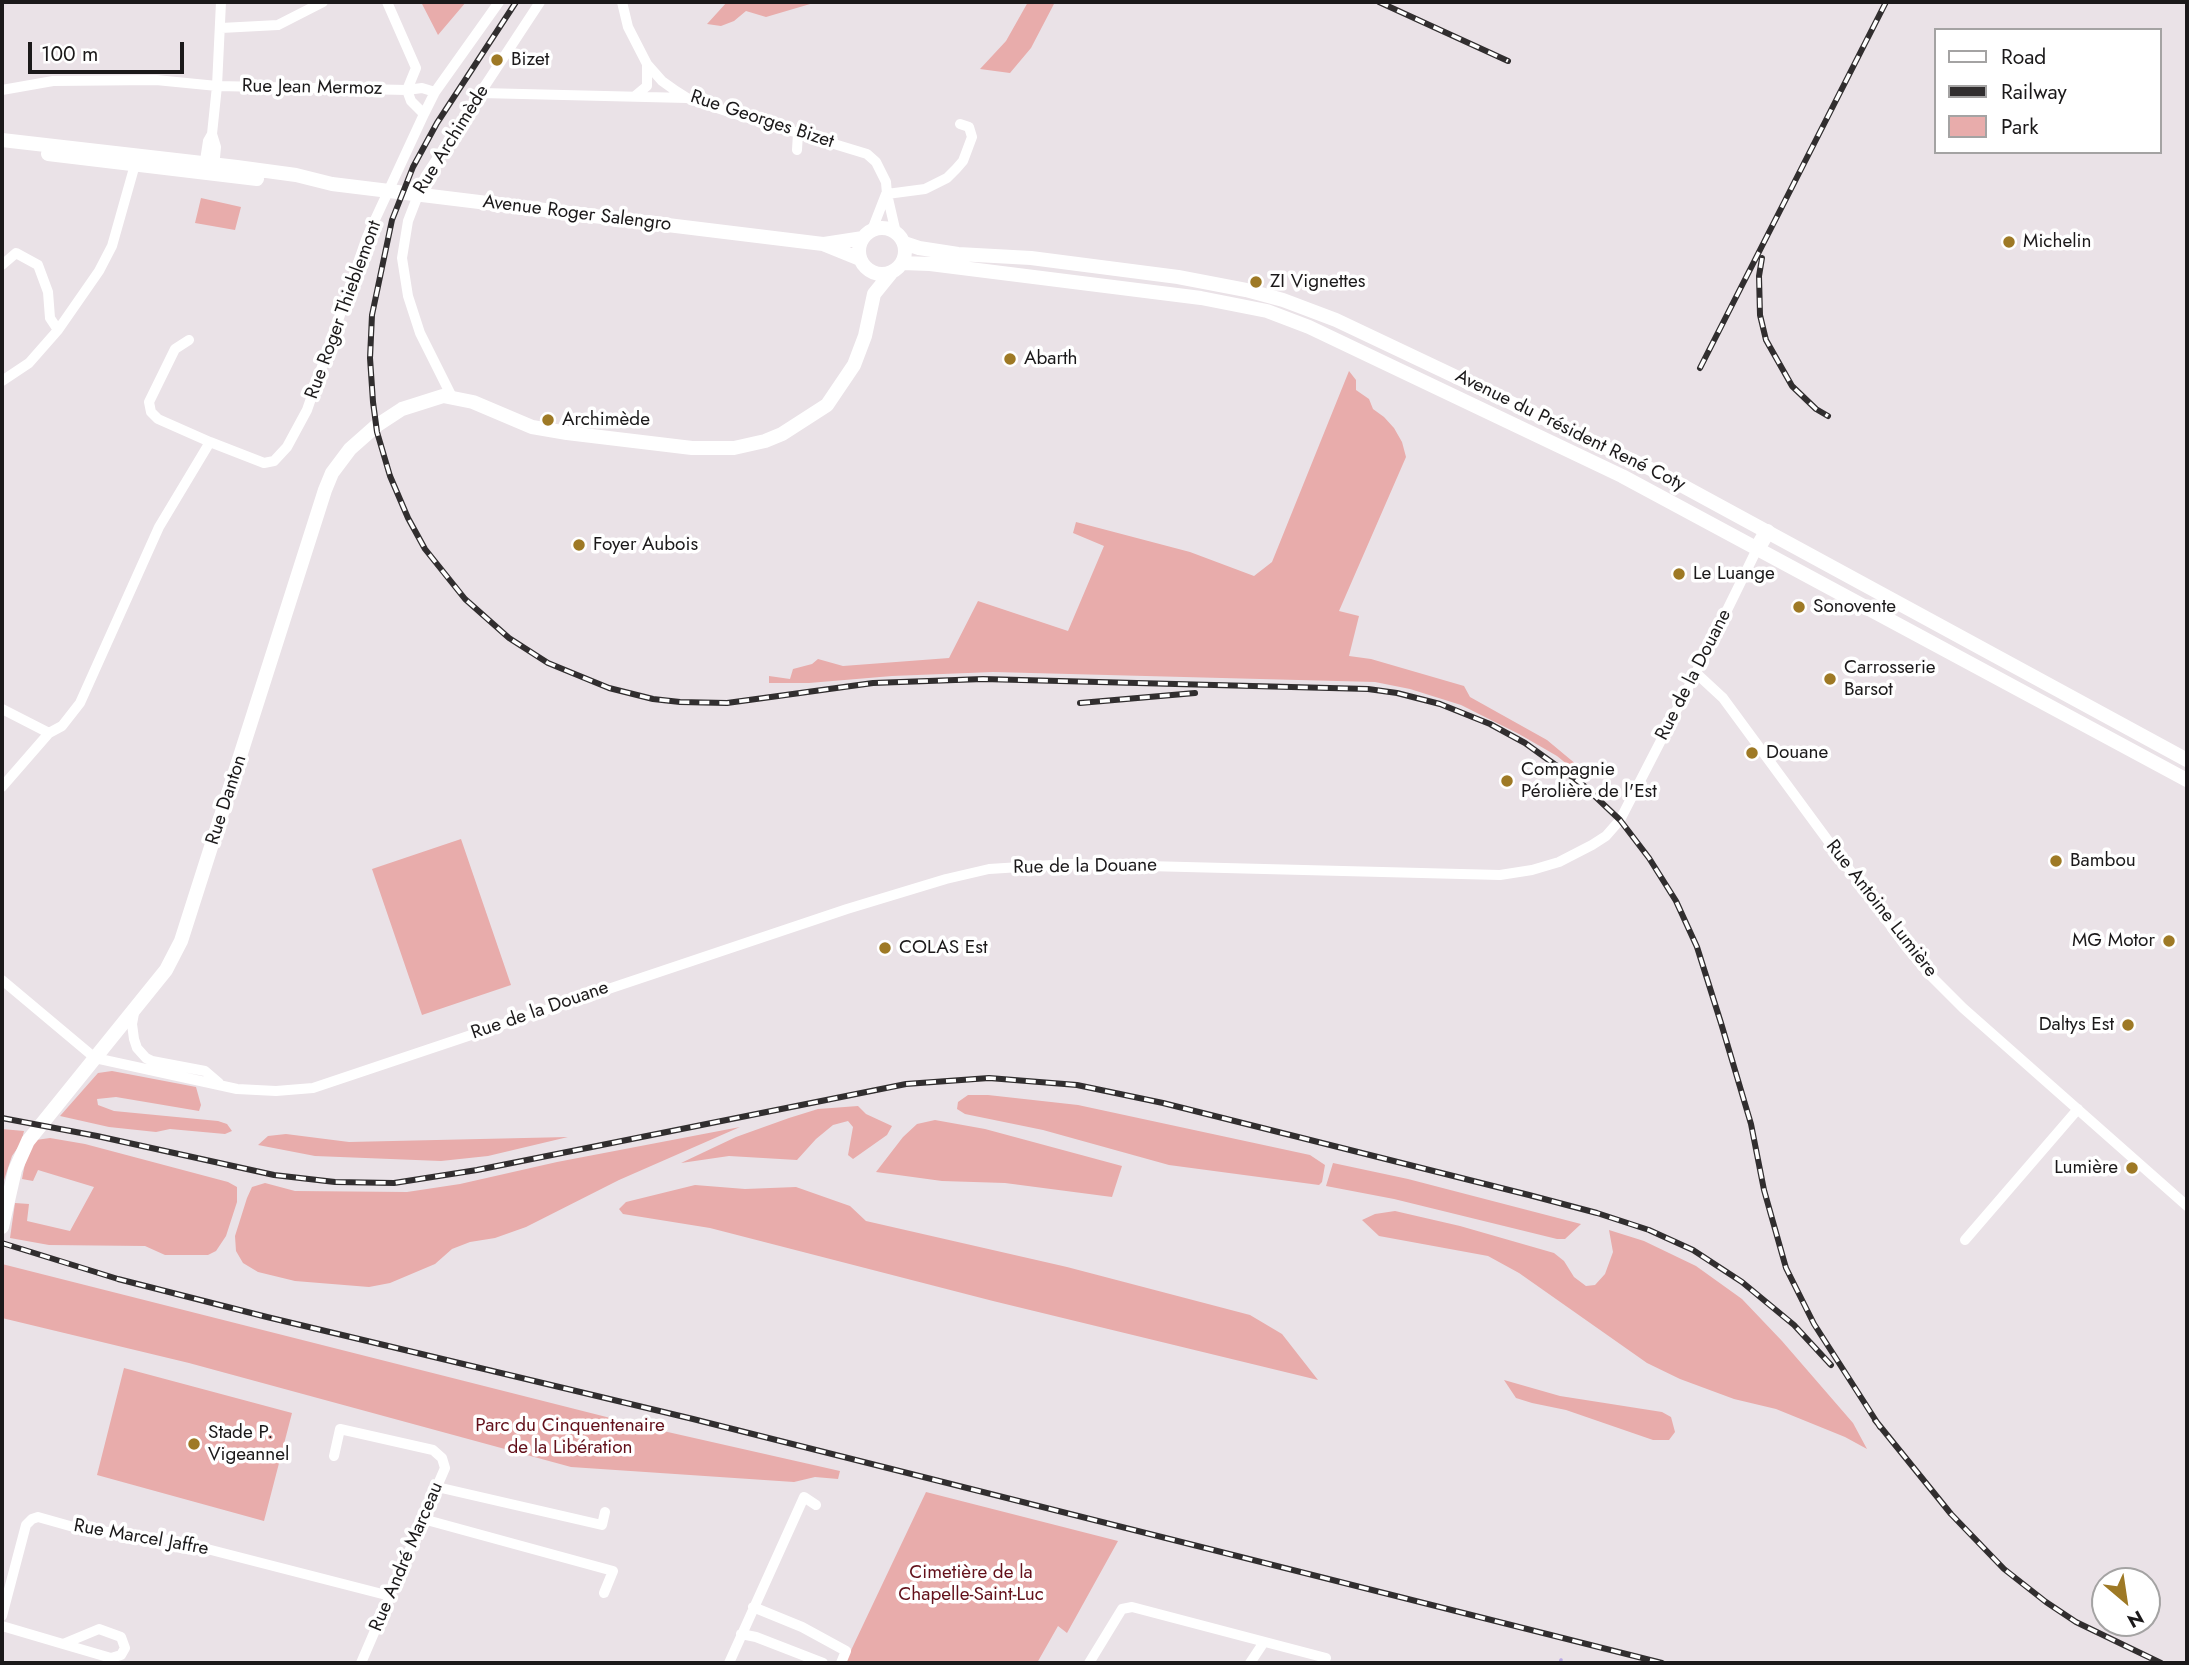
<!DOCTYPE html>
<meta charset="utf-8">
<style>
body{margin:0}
#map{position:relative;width:2189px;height:1665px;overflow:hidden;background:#eae2e7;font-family:Jost,sans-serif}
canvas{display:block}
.frame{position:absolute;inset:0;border:4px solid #1b191a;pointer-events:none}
.legend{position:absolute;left:1934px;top:28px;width:228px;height:126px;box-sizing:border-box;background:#fff;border:2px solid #a4a3a3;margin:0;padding:9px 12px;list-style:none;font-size:21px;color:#1b191a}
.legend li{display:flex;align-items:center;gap:14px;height:35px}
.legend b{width:35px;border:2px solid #a4a3a3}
.north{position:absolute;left:2091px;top:1567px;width:70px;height:70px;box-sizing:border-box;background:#fff;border:2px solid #a4a3a3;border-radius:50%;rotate:151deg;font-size:19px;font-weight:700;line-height:28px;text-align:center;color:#1b191a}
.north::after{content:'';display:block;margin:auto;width:24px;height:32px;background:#9e7925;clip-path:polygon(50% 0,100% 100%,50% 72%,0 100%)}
.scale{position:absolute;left:28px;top:42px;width:156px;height:32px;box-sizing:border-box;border:4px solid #1b191a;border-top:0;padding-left:9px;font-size:21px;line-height:24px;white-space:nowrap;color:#1b191a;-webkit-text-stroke:5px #fff;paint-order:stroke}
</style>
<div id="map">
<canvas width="2189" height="1665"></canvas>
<div class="frame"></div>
<ul class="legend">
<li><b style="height:9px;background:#fff"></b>Road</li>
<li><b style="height:9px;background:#312e2f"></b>Railway</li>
<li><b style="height:19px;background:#e8acab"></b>Park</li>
</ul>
<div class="north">N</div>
<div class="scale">100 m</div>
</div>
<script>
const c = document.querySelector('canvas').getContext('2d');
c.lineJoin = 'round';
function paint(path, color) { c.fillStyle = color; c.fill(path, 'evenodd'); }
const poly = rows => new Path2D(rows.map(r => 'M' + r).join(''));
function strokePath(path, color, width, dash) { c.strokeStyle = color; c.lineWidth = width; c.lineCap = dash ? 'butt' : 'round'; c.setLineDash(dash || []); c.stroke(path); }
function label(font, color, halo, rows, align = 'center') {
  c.font = font + ' Jost,sans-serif'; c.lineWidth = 7; c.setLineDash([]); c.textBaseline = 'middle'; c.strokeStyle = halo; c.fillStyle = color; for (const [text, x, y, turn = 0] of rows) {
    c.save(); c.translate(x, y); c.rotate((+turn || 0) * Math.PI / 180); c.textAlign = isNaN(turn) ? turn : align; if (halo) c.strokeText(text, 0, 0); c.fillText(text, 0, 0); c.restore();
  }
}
const green = poly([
 [421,2,466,2,438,35],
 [727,2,817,2,766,17,746,11,734,21,721,26,707,24],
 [1028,2,1055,2,1031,48,1010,73,980,69,1006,41],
 [201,198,241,207,235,230,195,223],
 [1349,371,1356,380,1356,390,1369,399,1373,409,1384,417,1394,428,1402,442,1406,457,1339,611,1359,616,1349,656,1371,659,1464,686,1470,697,1547,740,1583,770,1579,774,1557,756,1519,734,1461,705,1410,689,1375,682,993,672,892,676,809,683,769,683,769,676,790,679,793,669,812,664,818,659,843,666,949,658,978,601,1068,631,1104,546,1073,533,1076,522,1190,552,1254,576,1272,562],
 [461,839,511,985,422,1015,372,869],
 [112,1071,196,1087,201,1105,199,1111,116,1097,97,1099,98,1105,114,1111,218,1121,227,1124,232,1131,225,1134,170,1129,156,1132,109,1127,60,1116,98,1073],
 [968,1095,988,1095,1078,1105,1310,1155,1325,1165,1322,1182,1319,1185,1169,1165,1043,1130,965,1114,957,1109,958,1102],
 [858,1106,866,1114,892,1126,887,1135,853,1159,848,1155,853,1127,848,1121,833,1125,816,1139,797,1160,729,1156,681,1163,736,1137,789,1118,818,1109],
 [935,1120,985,1129,1122,1166,1112,1197,1005,1183,942,1181,876,1172,903,1137,917,1124],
 [740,1127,619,1180,526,1227,495,1238,470,1242,452,1249,435,1264,390,1283,369,1287,295,1281,258,1272,243,1263,236,1251,235,1236,247,1198,252,1187,265,1183,295,1191,407,1192,460,1184,557,1162],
 [2,1129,24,1131,21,1143,12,1156,2,1186],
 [286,1134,349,1142,568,1137,488,1156,441,1161,315,1156,258,1145,268,1136],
 [50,1138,85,1144,228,1182,237,1187,237,1202,226,1236,216,1251,208,1255,165,1255,145,1246,49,1245,10,1238,15,1203,29,1204,27,1221,70,1231,94,1187,38,1170,33,1181,22,1179,26,1158,36,1140],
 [1333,1163,1408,1179,1581,1224,1565,1239,1557,1239,1394,1199,1326,1186],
 [695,1185,745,1189,796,1187,850,1206,866,1221,1067,1267,1250,1315,1282,1334,1318,1380,993,1301,710,1228,623,1214,619,1209,626,1202],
 [1395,1211,1460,1226,1554,1253,1564,1261,1574,1277,1586,1286,1595,1285,1605,1274,1613,1252,1609,1230,1644,1241,1696,1266,1742,1299,1782,1341,1853,1423,1867,1449,1845,1437,1776,1409,1734,1399,1680,1379,1647,1363,1519,1273,1488,1256,1379,1236,1362,1220,1375,1214],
 [2,1264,650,1428,840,1471,838,1479,815,1477,794,1482,571,1467,189,1363,2,1318],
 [124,1368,292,1413,264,1521,97,1475],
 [1504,1380,1560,1396,1662,1412,1671,1417,1675,1432,1669,1440,1653,1440,1566,1410,1532,1403,1516,1398],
 [926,1492,1118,1541,1067,1633,1058,1626,1037,1663,845,1663]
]);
const stream = poly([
 [1560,1663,1561,1660]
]);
const street = poly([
 [387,2,416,68,407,90],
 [622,2,628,27,647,64,662,81,676,91,687,98,732,113,867,154,876,162,886,182,887,194,896,233],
 [221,28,278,25,323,2],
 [2,90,53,81,156,80,217,86,407,90,422,88,435,92],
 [407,90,411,101,424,114],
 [481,93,687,98],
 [635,96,647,86,647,64],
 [212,134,216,147,214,168],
 [797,150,798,133],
 [204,167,208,141,212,134,217,86,221,2],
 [887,194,925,189,947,178,956,169,963,161,972,137,969,127,960,124],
 [872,230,886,194],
 [2,265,16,253,38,265,48,292,50,318,58,330],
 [189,340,175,349,149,402,151,412,158,419,210,442,264,463,274,461,287,447,307,410,367,237,424,114,435,92,499,2],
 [2,381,29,363,58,330,99,271,112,246,136,161],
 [452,397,420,333,408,296,402,258,408,221,425,177,540,2],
 [1696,673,1723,698,1907,948,1931,976,1963,1008,2187,1206],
 [2,709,49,733,62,726,80,703,159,527,210,442],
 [2,787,49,733],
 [2,980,95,1058,237,1089,276,1091,313,1088,847,909,946,879,989,869,1068,864,1500,875,1532,870,1559,862,1592,845,1606,836,1620,820,1706,653,1757,549],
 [134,1013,132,1024,134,1039,137,1048,146,1058,152,1061,205,1071,219,1083],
 [1965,1240,2078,1109],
 [334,1456,340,1429,433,1450,442,1458,445,1468,361,1663],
 [437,1487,602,1525,605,1512],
 [423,1519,613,1571,604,1593],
 [753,1607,802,1627,846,1651,841,1663],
 [2,1616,26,1525,32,1519,38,1517,77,1528,176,1541,390,1596],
 [2,1626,63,1644,111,1658,121,1655,125,1648,121,1637,99,1629,63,1644],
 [741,1634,756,1637,823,1663],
 [729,1663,804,1497,816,1505],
 [1089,1663,1122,1609,1132,1607,1326,1658],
 [1250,1663,1264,1642]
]);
const secondary = poly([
 [2,140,237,167,296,175,332,184,823,244,860,259],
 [48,154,257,179],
 '859 251a23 23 0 1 1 46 0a23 23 0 1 1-46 0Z',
 [904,243,919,248,958,254,1031,258,1178,277,1246,290,1283,300,1336,320,1659,473,2187,760],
 [824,244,863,238],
 [902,263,930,264,1201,298,1267,311,1309,327,1622,476,2187,780],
 [2,1227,15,1170,28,1141,166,970,181,941,325,490,332,473,350,449,376,426,402,409,443,396,473,402,532,427,567,433,692,448,734,448,765,441,782,434,827,405,854,365,865,336,874,294,891,273]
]);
const primary = poly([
 [1757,549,1767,532]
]);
const rail = poly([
 [516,2,437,123,413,167,392,220,372,315,370,358,373,402,377,432,390,476,408,518,425,549,465,599,509,638,548,663,609,688,653,699,680,702,727,703,873,683,983,679,1368,689,1397,693,1440,704,1490,724,1525,743,1582,784,1620,820,1649,858,1676,901,1697,947,1721,1023,1751,1124,1764,1190,1786,1268,1814,1324,1880,1427],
 [1379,2,1508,61],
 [1762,258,1759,276,1760,315,1766,340,1792,386,1816,409,1828,416],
 [1700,368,1886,2],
 [1080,703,1195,693],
 [2,1118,97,1136,274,1175,335,1182,394,1183,477,1170,906,1084,989,1078,1077,1085,1163,1103,1529,1195,1597,1213,1649,1230,1693,1250,1742,1282,1794,1325,1831,1365],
 [2,1243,118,1279,267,1317,693,1419,1662,1663],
 [1875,1420,1951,1514,2004,1569,2046,1602,2076,1622,2161,1663]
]);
const markers = [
 [497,60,7,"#9e7925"],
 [2009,242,7,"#9e7925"],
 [1256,282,7,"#9e7925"],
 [1010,359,7,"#9e7925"],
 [548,420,7,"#9e7925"],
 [579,545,7,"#9e7925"],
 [1679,574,7,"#9e7925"],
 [1799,607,7,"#9e7925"],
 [1830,679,7,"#9e7925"],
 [1752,753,7,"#9e7925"],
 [1507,781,7,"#9e7925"],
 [2056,861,7,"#9e7925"],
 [2169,941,7,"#9e7925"],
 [885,948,7,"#9e7925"],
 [2128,1025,7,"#9e7925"],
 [2132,1168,7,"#9e7925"],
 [194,1444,7,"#9e7925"]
];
const poiNames = [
 ["Bizet",511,60],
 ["Michelin",2023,242],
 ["ZI Vignettes",1270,282],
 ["Abarth",1024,359],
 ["Archimède",562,420],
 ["Foyer Aubois",593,545],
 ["Le Luange",1693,574],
 ["Sonovente",1813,607],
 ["Carrosserie",1844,668],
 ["Barsot",1844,690],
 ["Douane",1766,753],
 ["Compagnie",1521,770],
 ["Pérolière de l'Est",1521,792],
 ["Bambou",2070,861],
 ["MG Motor",2155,941,"right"],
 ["COLAS Est",899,948],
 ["Daltys Est",2114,1025,"right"],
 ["Lumière",2118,1168,"right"],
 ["Stade P.",208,1433],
 ["Vigeannel",208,1455]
];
const streetNames = [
 ["Rue Jean Mermoz",312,88,1],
 ["Rue Georges Bizet",762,120,18],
 ["Rue Archimède",452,140,-58],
 ["Avenue Roger Salengro",577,214,7],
 ["Rue Roger Thieblemont",344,310,-70],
 ["Avenue du Président René Coty",1570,431,26],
 ["Rue de la Douane",1694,675,-63],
 ["Rue Danton",227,800,-72],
 ["Rue de la Douane",1085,867,-1],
 ["Rue Antoine Lumière",1881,909,52],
 ["Rue de la Douane",540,1011,-19],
 ["Rue Marcel Jaffre",141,1538,10],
 ["Rue André Marceau",407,1557,-67]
];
const parkNames = [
 ["Parc du Cinquentenaire",570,1426],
 ["de la Libération",570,1448],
 ["Cimetière de la",971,1573],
 ["Chapelle-Saint-Luc",971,1595]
];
paint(green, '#e8acab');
strokePath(stream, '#bbabe7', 3.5);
strokePath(street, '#fff', 10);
strokePath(secondary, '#fff', 14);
strokePath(primary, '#fff', 16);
strokePath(rail, '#312e2f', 6);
strokePath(rail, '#fff', 3.5, [10]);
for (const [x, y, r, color] of markers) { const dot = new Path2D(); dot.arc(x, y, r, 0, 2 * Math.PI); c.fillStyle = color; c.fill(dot); strokePath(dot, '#fff', 2.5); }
label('19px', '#1b191a', '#fff', poiNames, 'left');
label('19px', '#1b191a', '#fff', streetNames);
label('19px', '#63101a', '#fff', parkNames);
</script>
